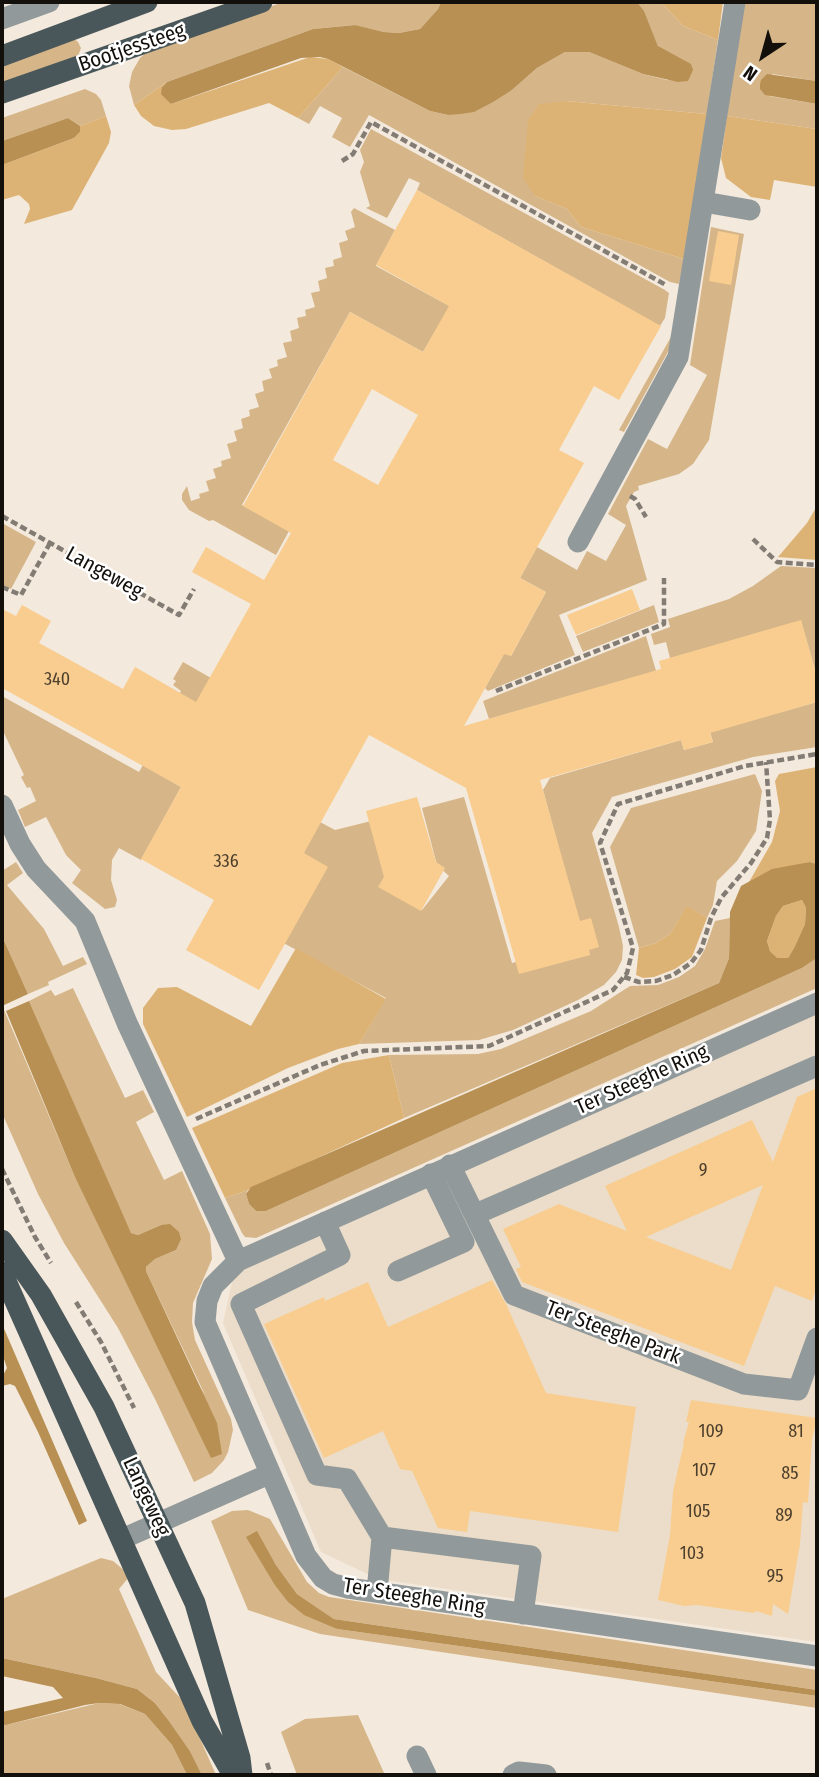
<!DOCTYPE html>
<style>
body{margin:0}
#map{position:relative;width:819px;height:1777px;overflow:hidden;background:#f3e9dc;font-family:"Fira Sans Condensed",sans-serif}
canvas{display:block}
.frame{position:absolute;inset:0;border:4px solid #13100c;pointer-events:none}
.north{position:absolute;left:728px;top:21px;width:70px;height:70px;-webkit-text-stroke:5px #fff;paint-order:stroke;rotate:216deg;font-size:19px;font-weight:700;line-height:28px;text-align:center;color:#13100c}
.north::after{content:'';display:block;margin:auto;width:24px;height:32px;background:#13100c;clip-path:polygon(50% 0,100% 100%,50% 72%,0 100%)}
</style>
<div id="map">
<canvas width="819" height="1777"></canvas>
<div class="frame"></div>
<div class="north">N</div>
</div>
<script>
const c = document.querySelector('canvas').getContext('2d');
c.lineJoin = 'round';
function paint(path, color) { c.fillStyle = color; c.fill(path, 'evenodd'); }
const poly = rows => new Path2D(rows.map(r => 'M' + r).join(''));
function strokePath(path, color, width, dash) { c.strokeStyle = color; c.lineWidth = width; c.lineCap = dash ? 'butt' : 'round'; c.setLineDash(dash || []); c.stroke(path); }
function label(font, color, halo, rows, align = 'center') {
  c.font = font + ' "Fira Sans Condensed",sans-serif'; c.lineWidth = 5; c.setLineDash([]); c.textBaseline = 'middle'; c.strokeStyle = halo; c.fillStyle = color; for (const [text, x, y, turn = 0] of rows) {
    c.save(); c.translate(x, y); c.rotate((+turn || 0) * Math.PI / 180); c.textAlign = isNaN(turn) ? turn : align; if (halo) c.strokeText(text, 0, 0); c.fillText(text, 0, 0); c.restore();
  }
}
const built = poly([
 [817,1010,817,1642,378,1579,321,1552,223,1323,234,1273]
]);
const green = poly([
 [283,2,441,2,438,9,420,29,399,33,384,32,354,25,313,29,167,82,134,105,129,86,132,72,140,58,148,51],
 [637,2,661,2,683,26,718,40,707,114,566,101,535,196,567,209,581,227,684,259,679,284,670,282,369,115,350,147,332,137,342,118,320,106,309,124,298,118,343,67,430,111,448,115,512,90,537,68,565,52,589,52,643,74,667,80,688,81,666,52,658,46,644,12],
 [744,2,817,2,817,81,772,74,769,96,817,104,817,129,727,116],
 [73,38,78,42,81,48,78,56,2,85,2,65],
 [85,89,96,94,101,100,106,116,80,126,68,118,2,141,2,118],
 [371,129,665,290,669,293,665,318,660,326,417,190,420,183,409,178,387,218,366,208,370,206,360,172,364,162,360,150],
 [354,208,395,230,376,266,497,332,437,328,423,352,350,312,242,505,289,531,276,555,213,520,209,521,189,510,182,500,182,494,187,486,191,501,200,498,199,494,209,491,206,481,216,478,213,469,222,466,221,461,231,458,227,444,237,441,234,431,243,428,241,419,250,416,249,410,259,407,255,394,264,391,262,381,272,378,269,369,278,366,277,360,287,357,283,343,292,341,290,331,299,328,297,318,306,316,305,310,315,307,311,293,320,291,318,281,327,278,325,268,334,266,333,260,342,257,339,243,348,240,345,231,355,227,351,212],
 [711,227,744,234,709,440,693,464,679,474,638,486,639,490,634,492,626,506,647,580,559,615,575,655,488,691,485,688,505,652,511,656,546,592,520,578,537,547,577,570,587,551,606,561,626,525,608,514,648,439,667,449,707,375,690,365],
 [672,335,669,350,624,432,619,430],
 [2,523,36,542,11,589,2,585],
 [781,566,817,568,817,677,801,621,672,666,666,642,654,645,651,634,670,627,668,619,729,599,753,586],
 [654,605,659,622,583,652,576,636],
 [646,636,656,671,489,719,483,701],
 [183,662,211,678,157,773,181,787,141,860,119,848,112,860,111,880,117,900,115,907,105,909,72,883,81,870,66,855,46,817,25,827,18,810,36,801,30,787,27,788,21,777,24,775,2,729,2,696,139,772,154,745,152,743,181,691,173,685,176,681,173,679],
 [817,702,817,747,753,757,612,797,592,833,619,927,623,946,622,960,616,972,604,985,578,1000,513,1030,479,1040,359,1044,386,998,274,938,298,853,320,822,335,830,371,821,387,882,422,910,449,876,437,865,422,808,464,797,512,963,585,945,543,790,550,778,681,740,684,750,713,742,710,732],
 [755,774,762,791,756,831,737,861,717,881,713,905,707,918,687,907,670,934,656,943,639,948,610,847,631,808],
 [16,862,23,873,7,885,44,929,63,966,83,957,87,964,48,982,49,985,28,994,2,936,2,871],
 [730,918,729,958,719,983,404,1118,389,1055,478,1054,501,1049,591,1011,630,986,658,985,679,977,695,966,705,949,715,921],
 [817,958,817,988,256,1238,245,1237,242,1233,225,1198,248,1190,246,1194,249,1204,256,1211,266,1211,802,968],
 [73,988,125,1098,143,1090,154,1112,136,1122,164,1180,182,1171,210,1234,212,1259,193,1303,192,1322,195,1340,231,1419,233,1430,228,1452,224,1460,212,1473,194,1482,155,1399,118,1328,64,1243,38,1194,2,1113,2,1005,74,1175,90,1205,205,1395,146,1271,146,1267,155,1259,176,1250,161,1225,138,1235,131,1233,127,1226,29,1001,51,990,55,996],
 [248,1510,270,1519,307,1582,319,1593,329,1597,817,1670,817,1690,334,1619,297,1594,276,1565,257,1532,247,1537,274,1584,337,1629,817,1696,817,1708,320,1634,248,1610,211,1521,232,1511],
 [101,1558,113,1561,125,1571,129,1577,119,1589,156,1672,184,1702,216,1775,202,1775,190,1751,169,1721,155,1703,137,1689,96,1678,2,1658,2,1599],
 [99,1703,119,1704,145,1714,172,1745,187,1775,2,1775,2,1726],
 [358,1715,385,1775,297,1775,281,1732,305,1719]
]);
const forest = poly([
 [661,2,723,2,718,40,683,26],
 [310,57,328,59,343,67,298,118,269,103,186,129,172,130,154,126,141,116,134,105,167,82,162,87,171,104],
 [566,101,707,114,684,259,581,227,567,209,535,196,523,178,528,120,539,104],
 [106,116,111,132,109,143,72,210,24,224,30,209,29,204,19,195,2,200,2,165,74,138,80,132,80,126],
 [727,116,817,129,817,187,774,180,770,200,751,197,726,178,721,158],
 [817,506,817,560,778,557,807,523],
 [817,767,817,864,810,862,749,882,772,842,780,811,775,781,779,774],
 [802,900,806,908,805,924,794,948,788,958,777,959,770,951,767,941,776,916,783,906],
 [687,906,707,918,692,957,675,969,654,977,643,978,636,975,639,948,656,943,670,934],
 [296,948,386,999,359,1044,338,1049,288,1068,187,1117,143,1024,143,1008,158,988,177,987,251,1026],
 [389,1055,404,1118,248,1190,225,1198,192,1128,342,1063]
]);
const water = poly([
 [441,2,637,2,644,11,658,46,691,64,693,70,688,81,678,82,643,74,589,52,565,52,537,68,512,90,493,102,474,112,460,114,448,115,430,111,328,59,320,57,301,58,171,104,161,94,162,87,167,82,313,29,355,25,384,32,399,33,420,29,438,9],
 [767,74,817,81,817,104,765,95,760,89,760,84,761,80],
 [68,118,80,126,80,132,74,138,2,165,2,141],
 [810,862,817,864,817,958,802,968,266,1211,256,1211,249,1204,246,1194,251,1187,719,983,729,958,730,912,741,886,772,869],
 [802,900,806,908,805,924,794,948,788,958,777,958,770,951,767,941,776,916,783,906],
 [2,936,28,994,2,1006],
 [29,1001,131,1233,138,1235,161,1225,170,1224,179,1232,181,1239,176,1250,155,1259,146,1267,146,1271,217,1423,222,1454,211,1458,74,1175,6,1011],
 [2,1324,87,1521,79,1525,38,1432,15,1386,10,1384,2,1386,2,1377,7,1368,2,1353],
 [257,1531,276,1565,297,1594,334,1619,817,1690,817,1696,337,1629,304,1615,288,1602,274,1584,246,1537],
 [2,1658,96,1678,137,1689,155,1703,169,1721,190,1751,202,1775,187,1775,172,1745,145,1714,120,1704,99,1703,85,1705,2,1726,2,1712,63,1698,53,1687,2,1676]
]);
const building = poly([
 [417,190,661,326,619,400,594,386,559,450,584,463,520,578,546,592,511,656,504,654,464,726,661,669,659,661,801,620,817,677,817,702,710,733,713,742,684,750,681,740,540,780,580,921,591,918,599,947,589,950,590,955,519,974,466,788,369,735,304,853,328,867,259,990,186,950,214,900,141,859,181,787,2,688,2,609,16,616,22,605,51,621,39,643,123,689,135,667,196,702,251,604,192,572,206,547,264,580,291,533,243,506,350,312,423,352,449,306,376,265],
 [372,389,418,415,378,485,333,460],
 [718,231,739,235,731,285,709,281],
 [632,589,640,610,576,635,567,615],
 [417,797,436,862,445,868,421,911,378,887,384,877,366,811],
 [817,1088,817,1286,812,1301,775,1286,744,1366,522,1282,516,1269,521,1267,503,1229,559,1204,627,1231,605,1186,752,1120,773,1162,797,1097],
 [763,1185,731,1270,646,1237],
 [492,1280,506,1304,546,1393,636,1407,618,1532,470,1511,467,1532,438,1528,412,1471,400,1469,383,1431,324,1458,264,1324,324,1297,325,1301,368,1282,388,1327],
 [691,1400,817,1418,812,1439,808,1503,803,1502,800,1544,788,1614,773,1604,772,1616,756,1611,754,1613,697,1605,684,1606,658,1600,670,1535,673,1491,684,1443,683,1443,689,1422,686,1422]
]);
const path = poly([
 [342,161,353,154,371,122,666,285],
 [630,496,635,499,646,517],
 [2,516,179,615,194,589],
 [753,539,777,562,817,565],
 [2,587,21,595,50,543],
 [496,691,664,624,664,578],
 [624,977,639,982,656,981,673,975,691,963,701,950,711,918,721,898,751,863,767,838,770,820,766,762],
 [196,1119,320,1065,364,1051,489,1046,613,990,627,973,633,948,600,843,618,804,745,766,817,754],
 [2,1169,35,1237,51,1263],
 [76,1302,101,1342,134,1408],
 [267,1763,271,1775]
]);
const minor = poly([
 [2,19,49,2],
 [704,202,750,210],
 [578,542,678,357,735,2],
 [2,805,20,844,36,869,85,921,127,1023,238,1261],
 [817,1003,238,1261,213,1286,207,1301,205,1322,306,1556,323,1578,333,1584,348,1588,817,1656],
 [450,1165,514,1295,744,1384,798,1390,817,1338],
 [476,1214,817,1066],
 [325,1222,340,1255,241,1304,317,1475,347,1479,382,1537,531,1556,523,1614],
 [398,1271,464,1242,431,1174],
 [122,1539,269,1474],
 [377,1592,382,1537],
 [417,1756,426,1775],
 [513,1775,519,1772,546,1775]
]);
const major = poly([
 [2,56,147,2],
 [2,93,262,2],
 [2,1240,41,1295,104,1407,195,1603,240,1758,242,1775],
 [2,1272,202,1721,233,1775]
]);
const numberNames = [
 ["340",57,680],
 ["336",226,862],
 ["9",703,1171],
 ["109",711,1432],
 ["81",796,1432],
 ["107",704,1471],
 ["85",790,1474],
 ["105",698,1512],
 ["89",784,1516],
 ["103",692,1554],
 ["95",775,1577]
];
const streetNames = [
 ["Bootjessteeg",132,48,-19],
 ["Langeweg",104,573,29],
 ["Ter Steeghe Ring",642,1080,-24],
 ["Ter Steeghe Park",613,1333,21],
 ["Langeweg",146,1497,65],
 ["Ter Steeghe Ring",414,1597,9]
];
paint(built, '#ebddc9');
paint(green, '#d6b689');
paint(forest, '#ddb375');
paint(water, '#b99053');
paint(building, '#f9cd8f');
strokePath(path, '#837c74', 4.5, [7, 3.5]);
strokePath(minor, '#91999b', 21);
strokePath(major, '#49575a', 21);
label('18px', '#4c3f2d', null, numberNames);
label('21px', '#13100c', '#fff', streetNames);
</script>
